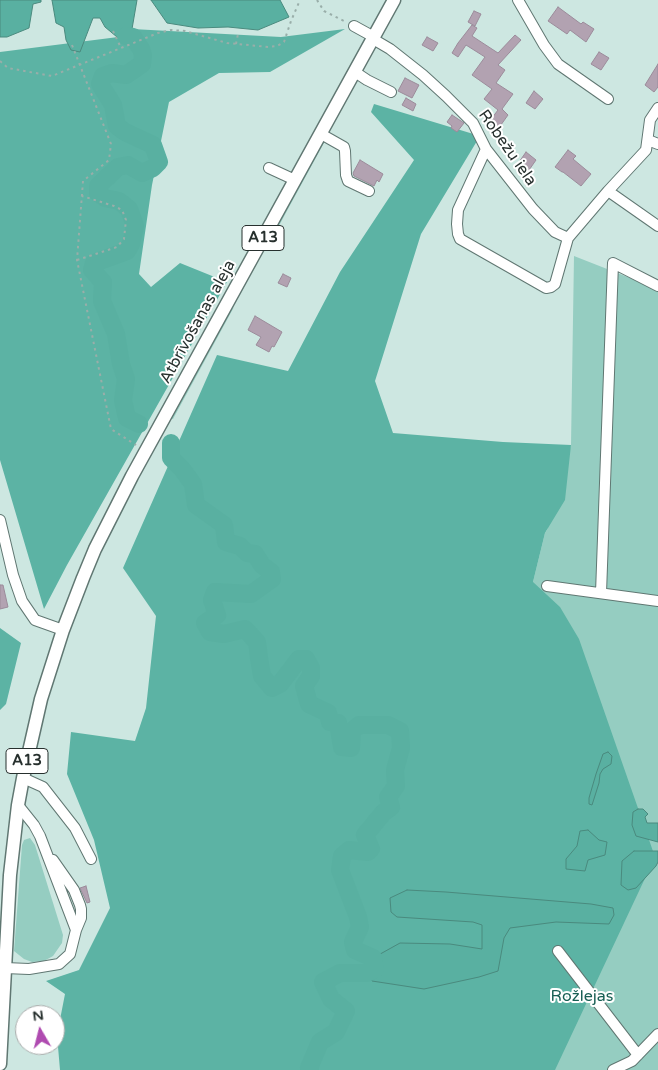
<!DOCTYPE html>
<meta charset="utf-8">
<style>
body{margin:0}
#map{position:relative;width:658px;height:1070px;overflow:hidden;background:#cde7e1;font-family:"Varela Round",sans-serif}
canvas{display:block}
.north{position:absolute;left:15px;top:1005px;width:50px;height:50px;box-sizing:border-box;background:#fff;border:1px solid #a9acab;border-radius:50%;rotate:352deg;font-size:14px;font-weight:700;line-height:20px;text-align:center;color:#27302e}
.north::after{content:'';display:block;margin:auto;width:18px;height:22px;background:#af4bb0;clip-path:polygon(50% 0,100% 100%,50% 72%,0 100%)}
</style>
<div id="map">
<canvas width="658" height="1070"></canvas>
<div class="north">N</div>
</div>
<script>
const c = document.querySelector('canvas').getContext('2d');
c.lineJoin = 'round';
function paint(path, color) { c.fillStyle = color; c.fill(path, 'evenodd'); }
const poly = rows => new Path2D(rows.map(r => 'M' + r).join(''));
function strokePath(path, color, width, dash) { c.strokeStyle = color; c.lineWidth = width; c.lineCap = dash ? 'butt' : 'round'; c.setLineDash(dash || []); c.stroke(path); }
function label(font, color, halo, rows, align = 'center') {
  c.font = font + ' "Varela Round",sans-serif'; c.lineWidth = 4; c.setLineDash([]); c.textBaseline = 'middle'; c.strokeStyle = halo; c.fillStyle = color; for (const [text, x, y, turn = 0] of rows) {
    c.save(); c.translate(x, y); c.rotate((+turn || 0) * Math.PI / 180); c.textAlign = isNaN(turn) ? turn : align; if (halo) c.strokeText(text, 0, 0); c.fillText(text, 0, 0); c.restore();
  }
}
const green = poly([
 [325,141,288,209,266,250,265,246,323,142],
 [574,256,658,289,658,1070,520,1070,533,582,545,533,547,530,571,445],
 [234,307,173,419,170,419,228,313],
 [30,838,35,845,63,935,62,943,53,956,44,961,32,962,24,959,14,951,22,845,24,840]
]);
const forest = poly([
 [132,29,281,37,345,29,270,72,219,73,169,102,152,185,139,274,151,287,180,263,227,282,67,565,44,609,0,460,0,52,126,36],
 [374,104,480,136,421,234,375,381,393,433,503,442,571,445,565,500,545,533,533,582,560,607,579,639,655,857,555,1070,60,1070,57,1035,65,994,46,981,79,970,110,908,94,840,67,774,71,732,135,741,146,708,156,616,123,568,217,355,288,371,340,272,414,160,371,112],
 [0,628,21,643,6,704,0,710]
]);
const water = poly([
 [0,0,41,0,41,2,33,4,29,28,7,37,0,37,0,0],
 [52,0,137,0,132,29,126,36,117,37,105,27,100,18,93,18,80,52,71,50,66,40,64,27,56,23,52,0],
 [151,0,280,0,289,17,258,30,228,27,198,28,167,23,151,0],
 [608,752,612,756,611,764,603,769,600,774,599,783,592,805,589,804,589,798,596,774,603,754,608,752],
 [638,809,643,809,648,814,645,817,647,823,658,823,658,842,636,836,632,825,633,812,638,809],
 [588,830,599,840,607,842,605,855,588,860,585,871,566,869,566,859,577,846,580,831,588,830],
 [634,851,658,851,658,862,656,866,636,888,628,890,621,885,622,861,634,851],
 [407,890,446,892,591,904,613,908,614,915,609,924,556,922,510,928,504,938,498,971,479,977,424,989,372,981,367,973,375,969,373,958,400,943,450,944,482,949,482,925,473,922,397,917,391,912,390,898,407,890]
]);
const river = poly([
 [126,36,133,37,141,49,143,55,142,64,126,75,112,73,103,76,100,84,113,105,117,126,125,132,153,145,159,162,153,168,142,173,128,165,118,167,98,186,98,193,105,198,119,201,129,209,135,226,131,244,127,251,94,263,92,270,103,282,102,301,116,334,121,364,126,379,123,400,127,418,139,424],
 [171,443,171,458,182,469,193,484,196,505,224,525,226,542,240,546,247,553,255,554,262,565,271,572,272,579,251,594,215,592,212,600,217,615,205,623,210,632,224,634,245,629,257,642,259,658,262,676,272,688,280,684,299,659,306,659,311,668,311,676,304,686,309,704,328,713,330,722,338,723,342,747,351,748,352,731,359,725,388,725,400,731,401,748,395,770,396,786,388,797,391,807,383,813,365,835,371,849,368,852,349,850,342,856,340,870,358,917,360,927,353,942,355,950,373,958,375,969,367,973,340,973,323,982,331,999,346,1011,336,1032,320,1042,309,1068,310,1070]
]);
const building = poly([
 [558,7,581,24,583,22,594,29,586,42,570,30,567,34,548,21,558,7],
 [474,11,481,14,475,26,468,22,474,11],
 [472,25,477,28,472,36,498,53,515,35,521,40,498,65,505,70,496,83,513,94,502,109,508,115,498,129,489,122,498,110,484,99,492,89,472,75,485,57,466,45,458,57,452,53,458,43,472,25],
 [427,37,438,43,433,51,422,45,427,37],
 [599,52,609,58,601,70,591,64,599,52],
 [658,64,658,87,654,92,645,85,658,64],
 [405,78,419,85,412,98,398,91,405,78],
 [534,91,543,99,535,109,526,103,534,91],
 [406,98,416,104,413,111,402,105,406,98],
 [452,115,464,123,457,132,451,128,452,126,447,122,452,115],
 [568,150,576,156,573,159,591,174,581,186,563,172,562,172,555,167,568,150],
 [526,152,536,160,527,173,517,165,526,152],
 [360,160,383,174,379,182,377,180,374,186,354,176,353,173,360,160],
 [283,274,291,278,287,287,278,283,283,274],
 [255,316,282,332,274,347,272,346,269,352,256,345,261,337,248,330,255,316],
 [0,585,3,585,8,607,0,609,0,585],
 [86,886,90,902,87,903,80,888,86,886]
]);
const path = poly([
 [317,0,324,11,346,22],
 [113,31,121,48],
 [236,44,238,34],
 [72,45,111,144,109,160,83,181,77,260,111,429,136,445],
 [0,61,8,68,52,76,158,33,171,30,185,31,227,43,268,47,277,46,284,42,291,21,300,0],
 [77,260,117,247,124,239,126,220,122,210,114,206,82,196]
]);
const minor = poly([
 [518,0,544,45,558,64,608,99],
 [354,26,374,37],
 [373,39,390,49,423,75,446,96,473,123,486,149,533,209,555,232,568,238],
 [355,72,367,80,391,92],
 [321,134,344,147,345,151,346,175,348,181,369,191],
 [648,140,658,144],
 [486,149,458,210,457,224,458,234,460,239,546,288,551,287,555,284,568,238,608,191,646,150,650,120,658,108],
 [269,168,295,180],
 [608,191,658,226],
 [0,520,13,575,22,601,35,620,63,630],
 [547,586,658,601],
 [601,593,613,263,658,286],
 [23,778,43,787,75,828,91,859],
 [53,860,74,890,80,905,81,909,81,918,76,930],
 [558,951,638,1055],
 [5,968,29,969,59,964,70,954,76,930,40,836,34,825,18,805],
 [613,1070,632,1061,658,1034]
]);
const major = poly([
 [0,1064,10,875,18,805,23,778,41,699,63,630,83,578,95,549,132,476,394,0]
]);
const shields = [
 [263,238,42],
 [27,761,42]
];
const shieldNames = [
 ["A13",263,238],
 ["A13",27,761]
];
const streetNames = [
 ["Robežu iela",507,148,55],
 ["Atbrīvošanas aleja",198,322,-61]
];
const parkNames = [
 ["Rožlejas",582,997]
];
paint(green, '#95cdc1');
paint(forest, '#5cb3a4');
paint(water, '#59b0a1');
strokePath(water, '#4a8a7e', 1);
strokePath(river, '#59b0a1', 18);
paint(building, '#b2a2b1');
strokePath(building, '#9b8b9a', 1);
strokePath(minor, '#607772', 12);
strokePath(major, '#607772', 15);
strokePath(path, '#99aea9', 2, [2.5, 4]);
strokePath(minor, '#fff', 10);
strokePath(major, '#fff', 12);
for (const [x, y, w] of shields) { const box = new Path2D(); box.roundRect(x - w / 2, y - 12.5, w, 25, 4); c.fillStyle = '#fff'; c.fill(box); strokePath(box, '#27302e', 1); }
label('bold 15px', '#27302e', null, shieldNames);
label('16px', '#27302e', '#fff', streetNames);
label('16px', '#185f54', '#fff', parkNames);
</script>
